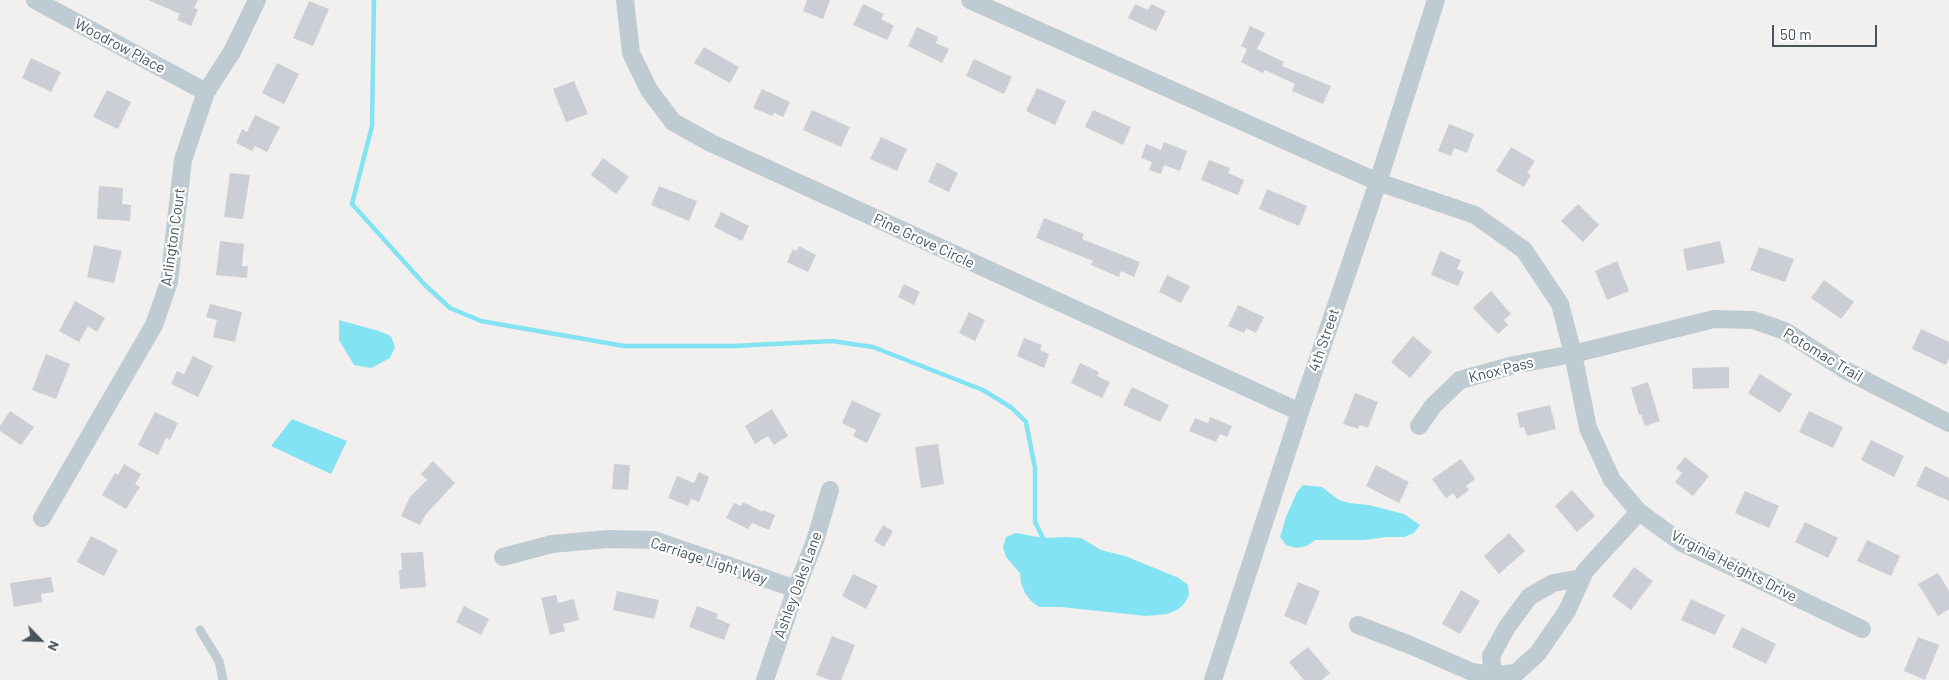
<!DOCTYPE html>
<style>
body{margin:0}
#map{position:relative;width:1949px;height:680px;overflow:hidden;background:#f2efef;font-family:Barlow,sans-serif}
canvas{display:block}
.north{position:absolute;left:15px;top:615px;width:50px;height:50px;-webkit-text-stroke:4px #fff;paint-order:stroke;rotate:114deg;font-size:14px;font-weight:700;line-height:20px;text-align:center;color:#46545e}
.north::after{content:'';display:block;margin:auto;width:18px;height:22px;background:#46545e;clip-path:polygon(50% 0,100% 100%,50% 72%,0 100%)}
.scale{position:absolute;left:1772px;top:25px;width:105px;height:22px;box-sizing:border-box;border:2px solid #46545e;border-top:0;padding-left:6px;font-size:15px;line-height:18px;white-space:nowrap;color:#46545e;-webkit-text-stroke:4px #fff;paint-order:stroke}
</style>
<div id="map">
<canvas width="1949" height="680"></canvas>
<div class="north">N</div>
<div class="scale">50 m</div>
</div>
<script>
const c = document.querySelector('canvas').getContext('2d');
c.lineJoin = 'round';
function paint(path, color) { c.fillStyle = color; c.fill(path, 'evenodd'); }
const poly = rows => new Path2D(rows.map(r => 'M' + r).join(''));
function strokePath(path, color, width, dash) { c.strokeStyle = color; c.lineWidth = width; c.lineCap = dash ? 'butt' : 'round'; c.setLineDash(dash || []); c.stroke(path); }
function label(font, color, halo, rows, align = 'center') {
  c.font = font + ' Barlow,sans-serif'; c.lineWidth = 4.5; c.setLineDash([]); c.textBaseline = 'middle'; c.strokeStyle = halo; c.fillStyle = color; for (const [text, x, y, turn = 0] of rows) {
    c.save(); c.translate(x, y); c.rotate((+turn || 0) * Math.PI / 180); c.textAlign = isNaN(turn) ? turn : align; if (halo) c.strokeText(text, 0, 0); c.fillText(text, 0, 0); c.restore();
  }
}
const water = poly([
 [339,320,379,331,391,336,395,347,390,358,371,368,354,365,339,340],
 [292,419,347,441,331,474,271,446],
 [1303,485,1322,487,1339,500,1349,503,1369,505,1404,514,1420,525,1414,533,1404,537,1387,537,1364,540,1315,540,1307,546,1296,548,1286,545,1280,537,1286,517,1297,492],
 [1016,533,1043,538,1065,537,1081,538,1101,550,1125,556,1179,578,1188,585,1189,595,1184,604,1177,610,1167,614,1146,616,1061,607,1039,607,1031,601,1025,593,1021,583,1020,573,1006,557,1003,547,1006,537]
]);
const stream = poly([
 [374,0,372,126,352,204,425,285,450,308,481,321,624,346,734,346,832,341,873,347,983,390,1012,408,1026,422,1035,468,1035,522,1043,538]
]);
const building = poly([
 [148,0,198,0,194,8,198,10,191,26,177,20,180,14],
 [807,0,830,0,823,19,803,11],
 [309,1,329,9,313,46,293,38],
 [863,4,884,14,881,19,894,26,887,40,853,25],
 [1135,4,1148,10,1151,4,1166,11,1156,31,1128,18],
 [1250,26,1265,33,1257,49,1284,62,1282,66,1331,86,1323,104,1292,91,1295,84,1265,70,1263,73,1241,62,1247,49,1241,46],
 [917,27,938,37,936,43,949,49,942,63,908,46],
 [704,47,739,67,730,83,694,63],
 [31,58,61,72,51,92,22,78],
 [974,59,1012,77,1004,94,966,76],
 [277,63,299,74,284,104,262,93],
 [574,81,588,114,566,122,553,89],
 [1037,88,1066,101,1055,125,1026,111],
 [762,89,790,102,783,117,774,113,772,116,753,108],
 [107,90,131,102,118,129,93,117],
 [812,110,850,127,841,147,803,130],
 [1093,110,1131,127,1123,145,1085,127],
 [255,115,280,127,267,152,255,146,252,151,236,143,242,129,247,132],
 [1449,124,1474,134,1467,153,1454,148,1451,156,1438,151],
 [881,137,907,149,897,171,870,159],
 [1164,142,1187,151,1180,171,1164,165,1161,174,1149,170,1152,162,1141,158,1146,144,1161,150],
 [1511,147,1535,161,1527,173,1531,175,1524,187,1496,171],
 [603,158,629,177,616,194,591,175],
 [1209,160,1230,168,1228,173,1244,180,1238,195,1201,180],
 [937,162,958,173,949,192,928,182],
 [230,173,250,175,243,219,224,217],
 [99,186,123,188,122,204,131,205,130,221,97,219],
 [659,186,697,201,689,221,651,205],
 [1267,189,1307,206,1299,226,1259,209],
 [1578,204,1599,225,1583,242,1561,221],
 [721,212,749,226,742,241,714,227],
 [1044,218,1084,234,1082,239,1140,262,1134,277,1121,271,1119,277,1091,265,1093,261,1036,238],
 [220,241,244,244,242,266,248,266,247,278,216,275],
 [1720,241,1725,263,1687,271,1683,249],
 [94,245,122,251,114,283,87,277],
 [799,246,816,255,808,272,787,262,793,249,797,251],
 [1759,247,1794,259,1785,282,1750,270],
 [1440,251,1461,260,1457,269,1464,272,1458,286,1431,275],
 [1617,261,1629,291,1607,300,1595,271],
 [1167,275,1190,286,1181,303,1159,292],
 [1824,280,1854,302,1841,319,1811,298],
 [904,284,920,292,914,305,898,297],
 [1491,291,1511,314,1504,320,1508,325,1498,334,1473,308],
 [75,301,105,318,97,332,88,326,79,342,59,331],
 [210,304,242,312,235,342,213,337,217,320,206,317],
 [1238,305,1264,317,1256,333,1246,328,1244,333,1228,326],
 [969,312,985,320,975,341,959,333],
 [1921,329,1949,342,1949,358,1946,365,1912,349],
 [1413,336,1432,352,1410,378,1391,362],
 [1024,338,1042,345,1040,350,1049,354,1044,368,1017,356],
 [46,354,70,364,56,399,32,390],
 [193,356,213,366,198,397,171,384,177,371,184,374],
 [1080,363,1099,372,1097,376,1110,382,1102,398,1071,383],
 [1729,367,1729,388,1693,389,1692,368],
 [1760,374,1792,394,1780,413,1748,393],
 [1648,382,1660,421,1645,426,1641,414,1639,415,1631,388],
 [1132,387,1169,405,1160,422,1123,405],
 [1355,393,1378,402,1368,428,1360,425,1358,429,1343,424],
 [852,400,881,414,867,443,853,436,856,430,842,423],
 [1550,405,1556,429,1527,436,1524,427,1520,428,1517,413],
 [772,409,788,436,774,445,768,436,755,444,745,426],
 [10,411,34,427,21,445,0,431,0,426],
 [1809,411,1843,427,1833,448,1799,432],
 [155,412,178,423,170,440,166,438,158,455,138,445],
 [1210,417,1232,426,1227,437,1220,434,1216,442,1189,431,1195,418,1208,423],
 [1871,440,1904,456,1894,477,1861,460],
 [938,444,944,484,921,488,915,447],
 [1685,457,1709,476,1693,496,1675,482,1682,473,1676,468],
 [1461,459,1475,479,1466,486,1469,490,1457,499,1453,493,1446,498,1432,479],
 [433,461,455,483,426,514,420,525,401,516,410,497,427,480,421,474],
 [124,464,141,474,135,484,140,487,126,509,102,495,115,473,118,475],
 [614,464,630,465,628,490,612,489],
 [1376,465,1409,482,1399,503,1366,486],
 [1925,466,1949,478,1949,501,1916,486],
 [699,472,709,477,699,502,691,499,688,506,668,498,677,476,694,483],
 [1572,490,1595,516,1577,532,1555,506],
 [1745,491,1779,506,1769,528,1735,513],
 [743,502,763,512,763,510,775,515,769,530,752,523,748,529,726,518,734,503,741,506],
 [1805,522,1838,538,1828,558,1795,542],
 [883,525,893,531,884,547,874,541],
 [1509,533,1525,551,1499,574,1484,556],
 [91,536,118,550,104,576,77,562],
 [1867,540,1900,556,1891,576,1857,561],
 [423,552,426,587,400,589,399,570,402,570,401,553],
 [1634,567,1653,581,1631,610,1612,596],
 [1938,573,1949,591,1949,609,1938,616,1918,584],
 [853,574,878,586,866,609,842,596],
 [51,577,54,592,41,594,42,602,14,607,10,583],
 [1298,582,1320,591,1306,625,1284,616],
 [1461,590,1480,601,1460,634,1442,624],
 [617,591,659,600,654,619,613,610],
 [556,595,558,603,574,599,579,620,563,624,565,631,550,635,541,598],
 [1691,599,1725,615,1715,635,1681,620],
 [464,606,489,619,481,635,456,622],
 [697,606,718,614,716,618,730,624,724,640,689,627],
 [1742,627,1776,644,1766,664,1732,647],
 [832,636,855,645,841,680,830,680,816,675],
 [1918,637,1939,645,1925,680,1904,671],
 [1308,647,1330,673,1322,680,1304,680,1289,662]
]);
const lane = poly([
 [200,630,219,661,223,680]
]);
const street = poly([
 [35,0,206,92],
 [625,0,631,53,649,90,673,122,711,143,1300,412],
 [970,0,1378,182,1475,215,1524,250,1560,304,1573,354,1588,428,1612,480,1639,512,1682,543,1862,629],
 [1419,426,1433,406,1460,380,1514,365,1573,354,1714,319,1753,320,1785,331,1847,371,1949,423],
 [42,518,154,325,169,282,183,160,206,92,232,52,257,0],
 [503,557,552,544,608,539,654,540,796,589],
 [1358,625,1410,645,1472,672,1493,675],
 [1493,675,1491,656,1507,627,1529,597,1553,583,1582,578],
 [765,680,796,589,815,541,830,490],
 [1213,680,1300,412,1378,182,1436,0],
 [1486,680,1493,675,1516,673,1538,653,1567,611,1585,571,1639,512]
]);
const streetNames = [
 ["Woodrow Place",120,46,28],
 ["Arlington Court",173,237,-82],
 ["Pine Grove Circle",924,241,25],
 ["4th Street",1324,340,-71],
 ["Potomac Trail",1823,355,31],
 ["Knox Pass",1501,370,-14],
 ["Carriage Light Way",709,561,18],
 ["Virginia Heights Drive",1734,566,27],
 ["Ashley Oaks Lane",798,585,-70]
];
paint(water, '#84e3f2');
strokePath(stream, '#84e3f2', 4.5);
paint(building, '#cbced4');
strokePath(lane, '#becbd2', 9);
strokePath(street, '#becbd2', 18);
label('15px', '#46545e', '#fff', streetNames);
</script>
